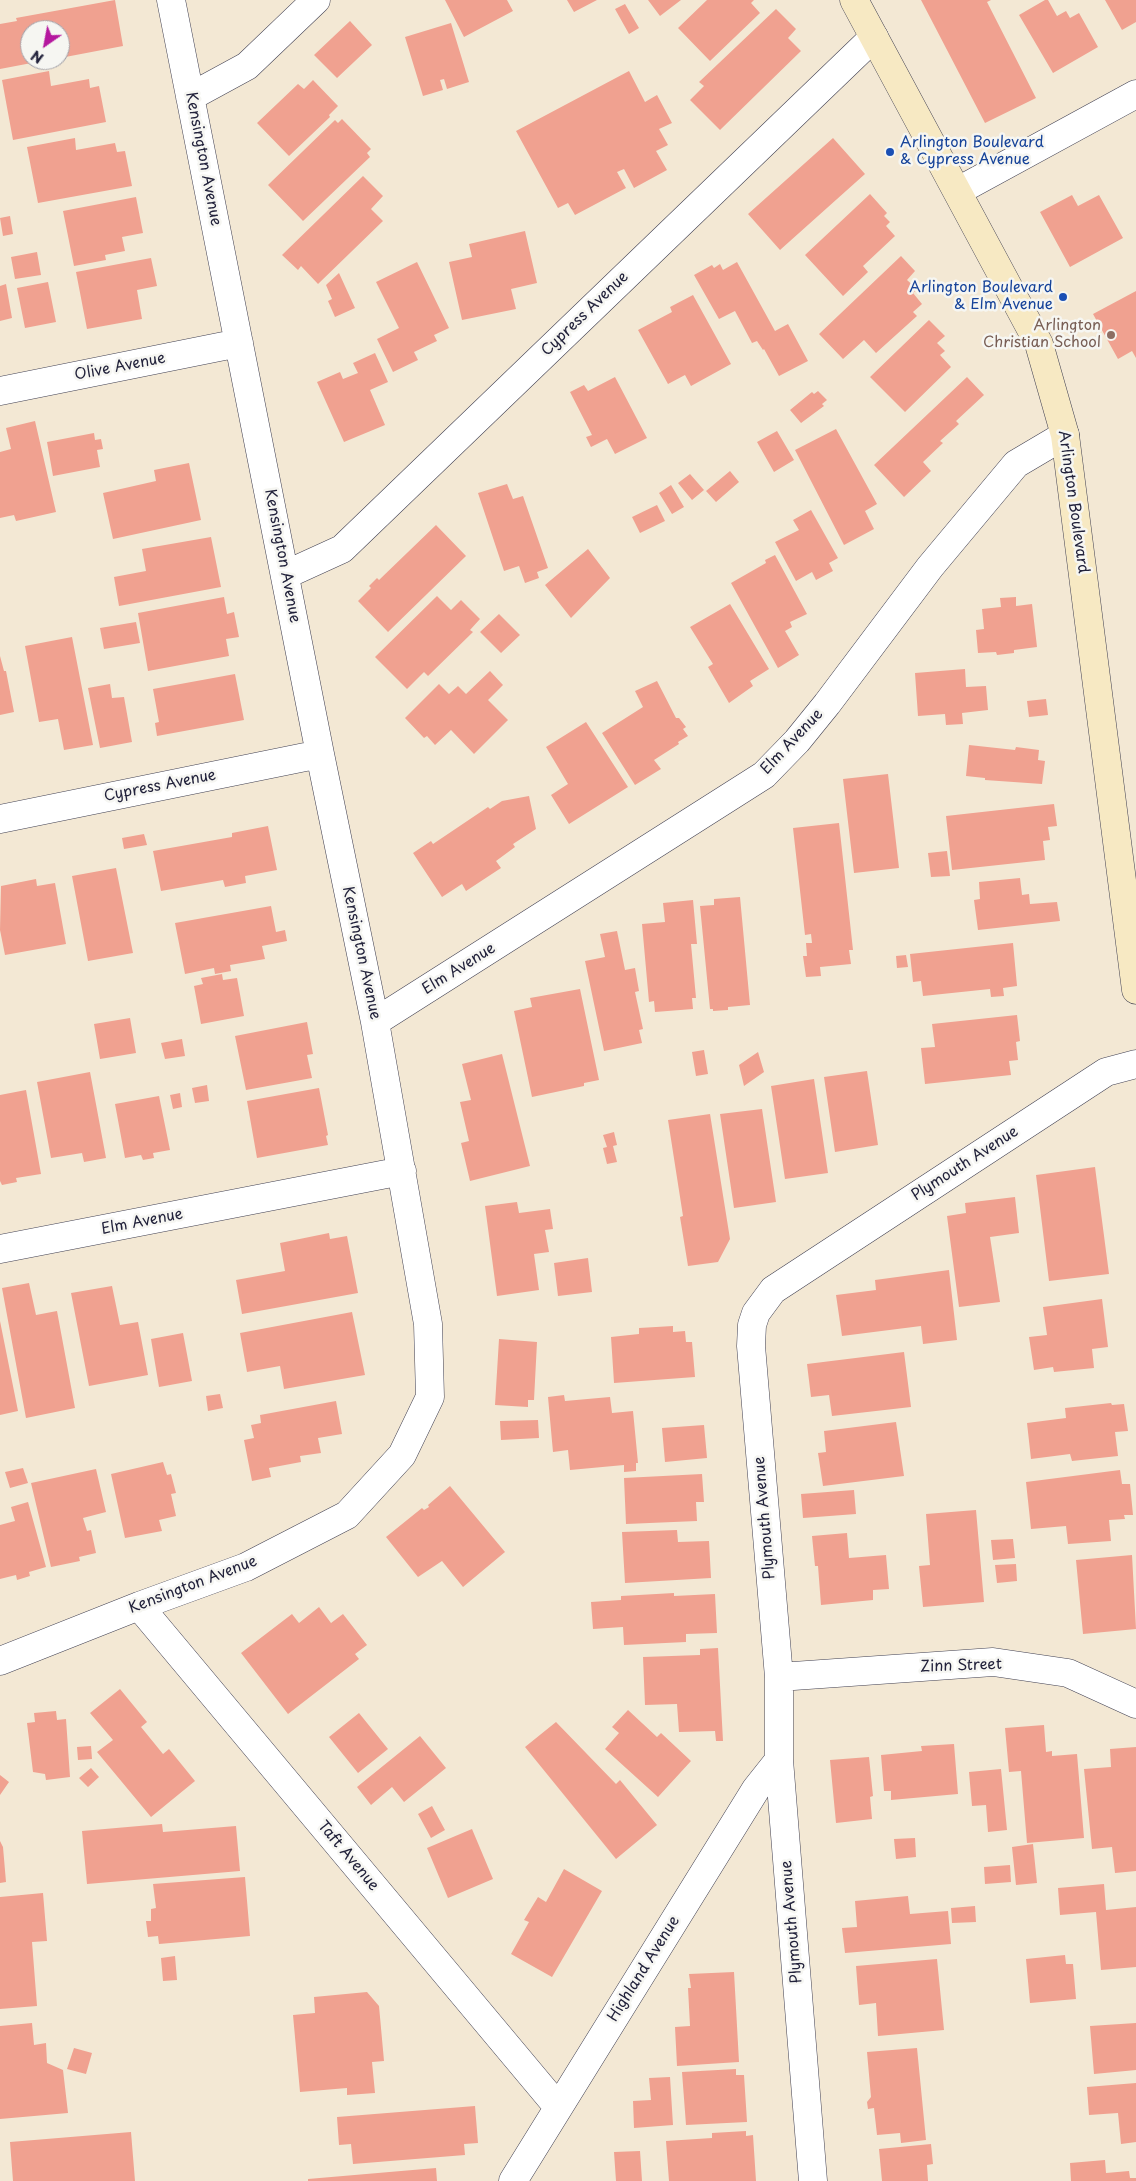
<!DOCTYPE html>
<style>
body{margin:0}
#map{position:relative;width:1136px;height:2181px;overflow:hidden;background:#f3e8d4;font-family:"Playpen Sans",sans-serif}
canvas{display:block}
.north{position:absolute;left:20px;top:20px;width:50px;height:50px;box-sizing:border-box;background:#f6f6f2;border:1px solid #a1a1a9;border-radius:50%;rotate:213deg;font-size:14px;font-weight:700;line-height:20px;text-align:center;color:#22223b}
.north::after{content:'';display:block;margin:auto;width:18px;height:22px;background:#b5179e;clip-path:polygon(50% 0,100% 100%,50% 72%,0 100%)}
</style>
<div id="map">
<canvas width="1136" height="2181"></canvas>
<div class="north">N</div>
</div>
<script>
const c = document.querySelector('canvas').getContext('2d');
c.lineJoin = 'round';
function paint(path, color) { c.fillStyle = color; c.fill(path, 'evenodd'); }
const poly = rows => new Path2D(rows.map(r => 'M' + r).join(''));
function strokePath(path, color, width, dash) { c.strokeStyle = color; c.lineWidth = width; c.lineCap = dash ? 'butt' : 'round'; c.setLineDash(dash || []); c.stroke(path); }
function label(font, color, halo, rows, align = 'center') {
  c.font = font + ' "Playpen Sans",sans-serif'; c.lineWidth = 5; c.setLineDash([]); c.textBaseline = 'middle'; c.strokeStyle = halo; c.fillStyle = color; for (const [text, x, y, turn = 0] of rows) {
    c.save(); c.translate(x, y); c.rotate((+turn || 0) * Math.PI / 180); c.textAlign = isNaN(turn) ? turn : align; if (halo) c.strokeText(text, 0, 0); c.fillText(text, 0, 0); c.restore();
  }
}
const building = poly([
 [115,0,123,46,60,58,60,30,30,30,30,60,42,61,0,69,0,24,17,21,16,18],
 [445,0,507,0,513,11,464,37],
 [567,0,597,0,574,12],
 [648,0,681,0,660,16],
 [707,0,754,0,751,3,760,13,710,61,678,28],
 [921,0,991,0,987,2,1036,98,985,123],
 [1045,0,1048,0,1057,16,1066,11,1070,18,1079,13,1098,47,1053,73,1019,15],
 [1105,0,1136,0,1136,22,1122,30],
 [625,4,639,28,629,34,615,9],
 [776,9,796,29,788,38,801,51,720,130,690,100,704,86,699,82],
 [350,21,372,45,337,78,314,55],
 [451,23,469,82,447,89,444,79,440,80,443,90,423,96,405,37],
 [49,71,51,86,89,79,90,88,99,86,106,122,13,140,2,80],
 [629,71,645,102,657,95,672,123,659,129,668,145,656,151,667,170,634,188,624,169,617,172,626,188,575,215,568,203,558,208,516,131],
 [313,80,338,106,329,115,330,117,289,156,257,123,298,84,304,89],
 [342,119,371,149,367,153,370,157,303,221,268,185,335,120,338,123],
 [75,138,76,150,115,143,117,152,125,151,132,186,38,203,27,147],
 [833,138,865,174,780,250,748,214],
 [363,176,383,196,371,209,383,221,318,284,301,266,298,270,282,255],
 [870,194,887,213,884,216,890,222,886,226,895,236,863,266,868,272,843,296,805,255],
 [1072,195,1078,206,1099,195,1123,238,1070,267,1040,212],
 [136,197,143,233,122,237,125,251,105,255,106,260,74,266,63,211],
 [10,216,13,234,3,236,0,218],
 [525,231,537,283,511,289,516,309,462,320,449,262,472,257,469,244],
 [37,252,41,275,15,279,11,257],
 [901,256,915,271,907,280,917,289,913,293,922,304,913,312,917,316,876,353,864,340,843,359,819,334],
 [151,258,157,286,137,290,142,319,87,329,76,272],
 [417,262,449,328,434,335,437,341,414,352,418,360,393,372,377,339,399,328,376,282],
 [737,262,775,331,788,324,808,361,779,376,764,349,763,350,757,341,752,343,735,311,719,319,694,275,712,265,714,268,720,264,723,270],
 [339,273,355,308,335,317,328,301,332,299,326,285],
 [48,282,56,322,25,328,17,288],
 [6,284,12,318,0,321,0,286],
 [1136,291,1136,358,1132,351,1118,359,1093,314],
 [693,295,731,364,691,386,685,375,668,384,638,330,672,312,670,307],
 [929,320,945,336,937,343,945,351,940,355,951,367,905,412,870,377],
 [375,353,388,382,370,390,385,425,344,442,317,382,340,372,343,379,358,373,353,363],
 [615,377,647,438,615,454,607,439,591,447,586,437,592,435,570,392,584,385,588,391],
 [967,377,984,395,956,421,959,424,940,441,943,443,923,462,931,471,904,497,874,465],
 [818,391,827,400,822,404,824,406,801,423,790,410,812,392,814,394],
 [35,421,56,512,16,521,14,515,0,518,0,452,11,449,6,428],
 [836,429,877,504,865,511,874,529,844,545,795,450],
 [777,431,794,460,774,472,757,442],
 [94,433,95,440,101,439,103,449,97,450,100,467,53,476,47,442],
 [189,463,201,520,113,539,103,493,156,481,154,470],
 [730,471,739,482,716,502,706,491],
 [690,474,704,490,692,500,678,483],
 [507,484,513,499,523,496,548,568,537,572,539,578,525,583,519,566,504,571,478,493],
 [671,485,684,507,672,514,659,493],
 [657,505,665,521,640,533,632,517],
 [811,510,838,558,829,563,833,571,816,580,812,572,796,581,775,542,799,530,793,520],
 [436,525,466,556,388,632,358,601,371,588,369,586,377,578,379,580],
 [211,537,221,587,119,606,114,577,146,571,142,549],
 [588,549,610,578,571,618,545,585],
 [775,555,807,614,790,622,792,627,785,631,799,655,778,668,731,583,766,563,765,560],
 [437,596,451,610,461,600,480,619,470,630,473,632,428,676,424,672,407,689,375,657],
 [224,597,227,614,234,612,239,637,226,639,229,656,148,671,138,613],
 [1016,597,1016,606,1032,604,1037,647,1014,650,1014,653,997,655,996,652,978,653,976,630,984,629,982,609,1001,607,1000,598],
 [730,604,769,669,750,681,753,686,729,703,708,667,713,664,690,627],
 [499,614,520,635,501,653,480,632],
 [136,622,140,643,104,649,100,628],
 [72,637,93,745,64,750,58,719,39,722,25,646],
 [0,656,4,671,6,671,14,712,0,715],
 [965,669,966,687,986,686,988,710,962,713,963,724,946,725,945,714,918,716,915,673],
 [490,671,503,685,488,700,508,720,474,754,451,730,435,745,427,736,424,738,405,718,439,684,449,694,458,686,466,694],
 [235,674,244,720,157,736,155,723,159,722,153,689],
 [657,681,676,718,679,718,686,727,683,729,688,736,678,742,679,744,654,760,661,769,635,785,602,733,643,707,635,691],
 [110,684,112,698,124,697,132,742,100,748,88,688],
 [1046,699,1048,715,1029,717,1027,701],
 [586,722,628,787,569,824,551,795,568,784,546,747],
 [969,745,1015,750,1016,747,1039,750,1038,760,1045,761,1042,784,985,780,985,778,966,776],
 [888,774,899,868,854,873,843,779],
 [529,796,536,829,513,844,515,847,496,861,501,868,466,891,462,884,442,897,413,853,431,841,433,844,488,807,490,809,502,801],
 [1054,804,1057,826,1048,827,1050,840,1043,841,1045,860,952,870,946,816],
 [839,823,853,950,849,950,851,964,820,967,821,976,806,977,803,956,807,956,806,943,812,943,811,934,805,935,793,828],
 [268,826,277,870,245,876,246,883,225,887,223,880,161,891,153,851,232,837,232,833],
 [144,834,147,845,124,849,122,838],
 [947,851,950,876,931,877,928,853],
 [116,868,133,953,88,961,72,876],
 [1020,878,1022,895,1029,894,1030,904,1057,902,1060,921,978,930,974,900,980,899,979,882],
 [36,879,37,886,55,883,66,944,5,955,0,930,1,886],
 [740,897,750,1005,728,1007,728,1010,713,1011,713,1009,710,1009,700,906,714,905,714,899],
 [693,900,697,944,691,944,696,998,692,998,693,1009,655,1012,654,1001,649,1002,642,924,665,922,663,903],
 [271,906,276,932,285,930,287,941,262,946,265,959,230,965,231,971,215,974,214,968,185,974,175,923],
 [617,931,625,970,635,968,639,991,635,992,643,1029,639,1030,642,1043,604,1051,585,961,605,957,600,934],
 [1013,943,1017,986,1003,988,1004,996,991,997,990,989,923,996,921,981,913,982,910,954],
 [906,955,908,967,897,968,896,956],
 [222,974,223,980,237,978,244,1016,201,1024,194,986,203,984,201,978],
 [580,989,599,1080,584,1083,584,1086,532,1097,514,1011,532,1007,530,998],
 [1017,1015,1020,1041,1016,1042,1018,1060,1009,1061,1011,1075,925,1084,921,1048,935,1047,932,1024],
 [130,1018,136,1053,100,1059,94,1024],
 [307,1022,313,1054,307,1055,312,1078,246,1090,235,1036],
 [182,1039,185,1056,165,1059,161,1043],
 [704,1050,708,1074,696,1076,692,1052],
 [758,1052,764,1072,744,1086,739,1065],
 [502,1054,530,1166,470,1181,461,1143,469,1141,460,1102,471,1100,462,1064],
 [867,1071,878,1145,835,1152,824,1077],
 [90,1072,106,1158,84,1162,82,1153,51,1158,37,1082],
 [814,1079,828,1173,785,1179,771,1086],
 [207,1085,209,1101,195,1103,192,1088],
 [319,1088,328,1135,326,1136,328,1145,257,1158,247,1101],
 [26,1090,41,1174,16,1178,17,1182,2,1185,0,1181,0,1095],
 [180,1093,182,1107,173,1109,170,1095],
 [159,1096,170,1150,153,1153,154,1158,143,1160,141,1155,125,1158,115,1104],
 [762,1109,776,1202,734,1208,720,1114],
 [710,1114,730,1239,718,1262,688,1266,680,1217,683,1216,668,1120],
 [614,1132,617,1145,613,1146,617,1162,607,1164,603,1148,607,1147,603,1135],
 [1095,1167,1109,1274,1049,1281,1036,1175],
 [1015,1197,1019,1233,990,1237,1000,1302,959,1307,947,1216,966,1213,965,1203],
 [517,1202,519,1213,550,1209,553,1229,545,1230,549,1252,534,1254,539,1290,497,1296,485,1206],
 [329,1233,330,1239,347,1236,358,1293,242,1314,236,1280,285,1271,280,1243],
 [588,1258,592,1292,558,1296,554,1263],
 [949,1270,957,1340,923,1344,921,1326,842,1336,836,1295,876,1290,875,1280],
 [29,1283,36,1315,57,1311,75,1408,26,1418,2,1288],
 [112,1286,120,1325,138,1322,148,1375,89,1386,71,1293],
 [1102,1299,1108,1347,1092,1349,1094,1368,1054,1372,1053,1367,1034,1370,1029,1337,1047,1335,1043,1307],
 [352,1312,365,1375,284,1389,280,1366,247,1372,240,1333],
 [0,1321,18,1411,0,1415],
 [673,1326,673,1332,685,1331,686,1342,692,1342,695,1377,614,1383,611,1337,639,1334,639,1328],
 [183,1333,192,1381,159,1387,151,1339],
 [499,1339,537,1342,534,1400,528,1400,528,1407,495,1405],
 [904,1352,911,1407,832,1416,829,1395,811,1397,807,1364],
 [220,1394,223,1408,208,1411,206,1396],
 [564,1395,565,1401,610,1397,612,1413,633,1411,638,1463,636,1463,636,1471,624,1472,624,1465,570,1470,568,1450,553,1452,548,1397],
 [336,1401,342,1434,318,1438,321,1453,300,1456,301,1462,269,1468,271,1477,252,1481,244,1440,254,1438,251,1425,261,1423,260,1415],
 [1111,1403,1112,1405,1124,1404,1128,1431,1115,1432,1118,1456,1072,1461,1070,1454,1031,1459,1027,1423,1066,1418,1065,1408],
 [538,1420,539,1438,501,1440,500,1421],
 [896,1422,904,1476,823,1486,818,1453,826,1452,824,1431],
 [704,1425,707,1458,665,1462,662,1428],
 [163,1462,167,1475,171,1474,176,1493,171,1494,176,1516,159,1520,162,1531,125,1538,111,1474],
 [23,1468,28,1483,10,1488,5,1472],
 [96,1469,106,1512,83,1518,87,1531,91,1530,96,1553,79,1557,80,1561,51,1567,31,1483],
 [1120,1470,1122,1484,1130,1484,1133,1515,1124,1515,1125,1519,1109,1520,1111,1541,1068,1544,1066,1526,1031,1529,1026,1482],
 [702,1474,704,1502,696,1502,697,1521,626,1524,624,1478],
 [450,1486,505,1552,463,1587,442,1561,418,1577,386,1537,422,1508,424,1510,429,1507,428,1505],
 [854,1490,856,1514,803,1518,801,1494],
 [28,1502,46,1567,29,1572,30,1576,17,1580,16,1575,0,1579,0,1525,15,1521,11,1507],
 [976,1510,984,1602,923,1607,919,1566,930,1565,926,1514],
 [677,1530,678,1542,709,1541,711,1578,625,1583,622,1532],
 [847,1533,849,1558,886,1555,889,1589,873,1590,873,1600,821,1605,818,1566,815,1566,812,1536],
 [1013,1539,1015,1558,993,1560,991,1540],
 [1132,1555,1136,1629,1083,1634,1076,1560],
 [1016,1564,1017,1581,997,1583,995,1565],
 [674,1593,674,1596,715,1594,717,1633,686,1634,686,1642,624,1645,623,1627,593,1629,591,1602,621,1600,621,1596],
 [319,1607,331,1623,343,1614,367,1645,355,1654,359,1659,288,1714,241,1653,292,1614,299,1623],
 [718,1648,723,1741,716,1741,715,1731,679,1732,677,1704,645,1705,643,1657,700,1655,700,1649],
 [120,1689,147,1722,141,1727,163,1754,169,1749,195,1781,151,1817,97,1752,113,1740,90,1713],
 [628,1710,657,1737,661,1733,691,1761,658,1797,605,1749,619,1733,612,1727],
 [56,1711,57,1720,66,1719,70,1777,46,1780,45,1774,33,1772,27,1723,35,1722,34,1713],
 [359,1713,388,1749,358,1773,329,1737],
 [556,1722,616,1784,620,1780,657,1825,616,1859,525,1747],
 [1044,1725,1046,1752,1052,1751,1052,1756,1077,1754,1084,1838,1027,1843,1021,1771,1009,1772,1005,1728],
 [420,1736,446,1768,404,1802,392,1787,371,1805,357,1787],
 [954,1744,958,1794,891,1800,891,1791,884,1791,881,1755,922,1751,921,1746],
 [91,1746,92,1759,78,1760,77,1747],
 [1136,1747,1136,1871,1115,1873,1112,1847,1092,1849,1084,1769,1111,1767,1110,1749],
 [869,1757,873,1796,870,1797,872,1819,836,1823,830,1760],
 [91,1768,99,1777,88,1787,79,1778],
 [1001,1769,1007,1830,988,1832,986,1805,972,1806,969,1772],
 [0,1775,9,1782,0,1795],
 [432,1806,445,1830,431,1838,418,1814],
 [162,1824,163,1832,236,1826,240,1871,87,1884,82,1831],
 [472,1829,493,1879,448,1898,427,1848],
 [915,1838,916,1857,896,1859,894,1839],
 [0,1841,3,1847,6,1882,0,1883],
 [1033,1844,1037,1883,1016,1885,1012,1847],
 [1010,1865,1011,1882,985,1884,984,1867],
 [564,1869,602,1891,552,1977,511,1954,529,1922,524,1920,538,1897,546,1902],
 [245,1877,250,1936,159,1944,158,1936,148,1937,146,1921,151,1921,151,1909,156,1908,153,1884],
 [1104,1884,1106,1910,1136,1907,1136,1967,1101,1970,1096,1912,1060,1915,1058,1888],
 [43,1893,47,1941,32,1942,37,2006,0,2009,0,1897],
 [908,1896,910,1914,948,1911,951,1944,845,1953,842,1928,857,1927,855,1901],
 [975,1906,976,1922,952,1923,951,1908],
 [1065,1955,1066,1964,1073,1964,1076,1999,1030,2003,1026,1959],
 [175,1956,177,1980,163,1981,161,1958],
 [937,1959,944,2030,878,2036,876,2003,859,2005,856,1966],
 [734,1972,739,2062,677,2066,675,2027,690,2026,688,1988,691,1988,689,1974],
 [367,1992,379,2006,384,2061,372,2062,375,2093,347,2095,347,2088,300,2092,293,2015,315,2013,314,1997],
 [32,2023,34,2045,46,2043,47,2063,63,2070,68,2113,0,2119,0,2026],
 [1136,2023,1136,2070,1094,2074,1090,2026],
 [74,2048,92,2053,86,2074,67,2069],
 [917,2048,926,2140,901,2143,900,2133,877,2135,874,2108,868,2109,867,2102,871,2097,867,2052],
 [736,2069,736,2075,744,2075,747,2122,686,2125,682,2072],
 [670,2077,673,2125,634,2128,633,2101,651,2100,649,2078],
 [1136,2083,1136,2142,1121,2144,1118,2113,1089,2115,1087,2087],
 [475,2106,478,2143,464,2144,465,2155,353,2164,351,2144,339,2145,337,2117],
 [746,2131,746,2136,753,2135,756,2181,669,2181,666,2141,712,2138,712,2133],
 [131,2132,135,2181,13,2181,10,2142],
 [931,2144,933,2164,927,2165,928,2181,882,2181,879,2149],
 [640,2151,642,2181,616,2181,614,2152],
 [1105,2160,1106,2173,1129,2171,1130,2178,1136,2178,1136,2181,1071,2181,1070,2163],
 [436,2168,437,2181,308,2181,308,2179]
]);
const street = poly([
 [190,97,247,66,316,0],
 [958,191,1136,94],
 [0,391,239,343],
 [285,575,342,549,874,37],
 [0,819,320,754],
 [375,1022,764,775,797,741,827,704,930,567,1016,464,1065,435],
 [0,1249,402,1171],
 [139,1606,558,2107],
 [0,1661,139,1606,246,1567,347,1515,402,1455,430,1397,428,1324,375,1022,320,754,171,0],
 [779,1677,993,1662,1068,1673,1136,1704],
 [513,2181,756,1789,779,1760],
 [813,2181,779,1760,779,1677,751,1346,752,1325,756,1313,773,1290,1106,1072,1136,1064]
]);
const secondary = poly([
 [854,0,1039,344,1065,435,1136,990]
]);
const markers = [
 [890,152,5,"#1a4fb4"],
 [1063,297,5,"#1a4fb4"],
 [1111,335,5,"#8d6e63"]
];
const transitNames = [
 ["Arlington Boulevard",900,143],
 ["& Cypress Avenue",900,160],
 ["Arlington Boulevard",1053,288,"right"],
 ["& Elm Avenue",1053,305,"right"]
];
const streetNames = [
 ["Kensington Avenue",203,159,79],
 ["Cypress Avenue",585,314,-44],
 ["Olive Avenue",120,367,-11],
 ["Arlington Boulevard",1073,502,82],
 ["Kensington Avenue",282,556,79],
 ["Elm Avenue",792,742,-47],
 ["Cypress Avenue",160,786,-11],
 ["Kensington Avenue",361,953,78],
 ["Elm Avenue",459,969,-32],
 ["Plymouth Avenue",965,1164,-33],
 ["Elm Avenue",142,1222,-11],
 ["Plymouth Avenue",765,1518,-95],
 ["Kensington Avenue",193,1585,-21],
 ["Zinn Street",961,1666,-2],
 ["Taft Avenue",348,1856,50],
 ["Plymouth Avenue",792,1922,-95],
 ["Highland Avenue",644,1969,-58]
];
const educationNames = [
 ["Arlington",1101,326],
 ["Christian School",1101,343]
];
paint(building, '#f0a190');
strokePath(street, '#414052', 29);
strokePath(secondary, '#414052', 29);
strokePath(street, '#fff', 28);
strokePath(secondary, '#f7e9c3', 28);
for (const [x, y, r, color] of markers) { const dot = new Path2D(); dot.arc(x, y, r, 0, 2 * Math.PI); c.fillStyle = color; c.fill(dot); strokePath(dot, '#f6f6f2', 2); }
label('15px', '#164399', '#f6f6f2', transitNames, 'left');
label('15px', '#22223b', '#f6f6f2', streetNames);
label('15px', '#785e54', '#f6f6f2', educationNames, 'right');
</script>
